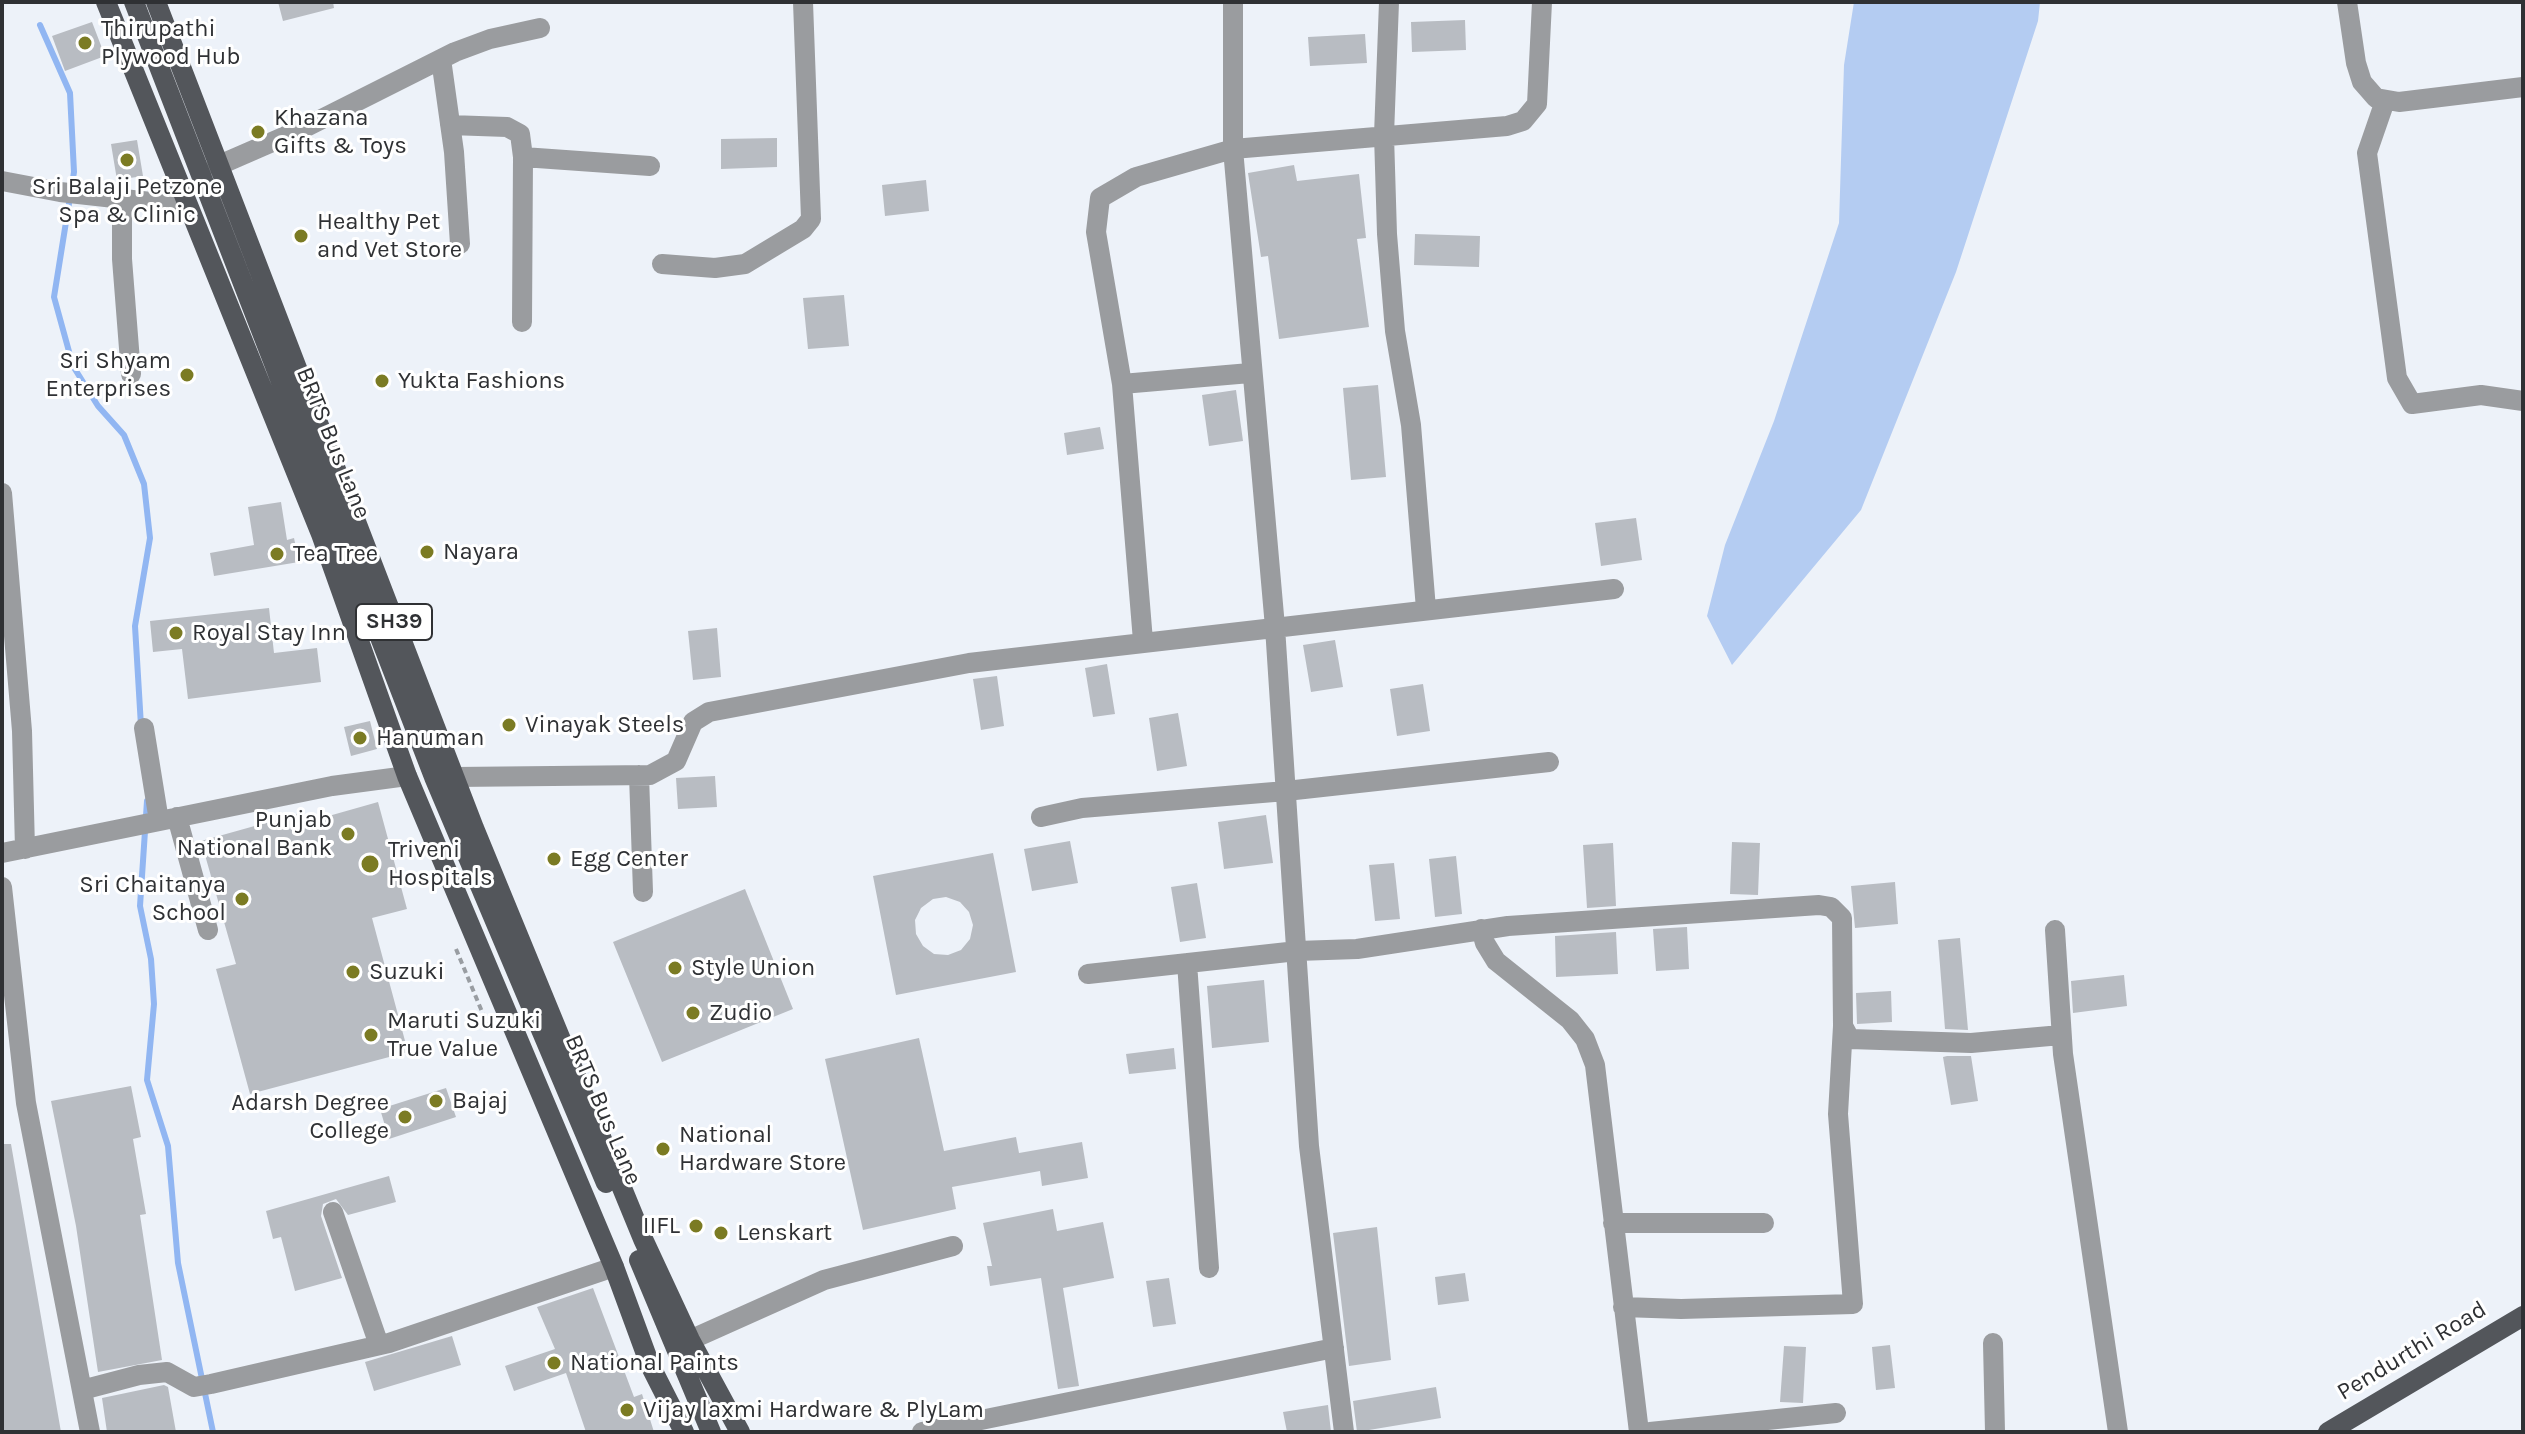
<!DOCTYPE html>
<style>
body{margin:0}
#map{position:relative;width:2525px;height:1434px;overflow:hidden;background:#edf2f9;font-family:Karla,sans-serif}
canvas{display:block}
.frame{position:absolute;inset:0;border:4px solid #2f3134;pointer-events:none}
</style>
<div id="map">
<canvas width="2525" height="1434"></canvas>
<div class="frame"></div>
</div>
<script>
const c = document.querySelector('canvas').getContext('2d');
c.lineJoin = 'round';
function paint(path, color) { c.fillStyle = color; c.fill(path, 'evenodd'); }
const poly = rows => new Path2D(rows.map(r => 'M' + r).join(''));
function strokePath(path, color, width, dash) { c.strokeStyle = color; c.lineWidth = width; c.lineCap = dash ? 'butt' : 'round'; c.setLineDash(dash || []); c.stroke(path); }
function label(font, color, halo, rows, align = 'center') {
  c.font = font + ' Karla,sans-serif'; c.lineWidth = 6; c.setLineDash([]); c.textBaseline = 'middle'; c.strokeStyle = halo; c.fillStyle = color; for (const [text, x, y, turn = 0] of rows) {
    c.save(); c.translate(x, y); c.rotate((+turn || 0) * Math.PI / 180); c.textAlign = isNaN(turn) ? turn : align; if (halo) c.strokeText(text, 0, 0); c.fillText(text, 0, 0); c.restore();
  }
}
const green = poly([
 [1854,2,2040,2,2038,21,1956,272,1861,510,1732,665,1707,616,1725,545,1774,421,1839,223,1844,65]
]);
const stream = poly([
 [40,25,70,93,74,172,54,297,73,366,98,406,124,435,144,484,150,538,135,626,141,726],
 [147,801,140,906,151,959,154,1004,147,1080,168,1146,178,1263,213,1432]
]);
const building = poly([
 [278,2,333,2,334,8,283,21],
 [1465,20,1466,50,1412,52,1411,22],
 [92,22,105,56,65,71,52,36],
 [1365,34,1367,63,1310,66,1308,37],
 [777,138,777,167,721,169,721,139],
 [137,140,143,176,117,180,111,144],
 [1294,165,1297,181,1359,174,1366,238,1357,239,1369,327,1279,339,1268,256,1261,257,1248,173],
 [926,180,929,211,885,216,882,185],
 [1415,234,1480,236,1479,267,1414,265],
 [844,295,849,346,808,349,803,298],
 [1378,385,1386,477,1351,480,1343,388],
 [1236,390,1243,441,1209,446,1202,395],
 [1100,427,1104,449,1067,455,1064,433],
 [281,502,287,540,294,538,299,562,214,576,210,553,254,545,248,507],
 [1636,518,1642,560,1601,566,1595,523],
 [269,608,274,653,317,648,321,682,188,699,182,649,153,652,150,621],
 [717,628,721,677,693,680,688,631],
 [1335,640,1343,687,1311,692,1303,645],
 [1107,664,1115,714,1093,717,1085,668],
 [997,676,1004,726,981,730,973,679],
 [1423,684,1430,731,1397,736,1390,689],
 [1178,713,1187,766,1157,771,1149,718],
 [370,721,377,749,351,756,344,727],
 [715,776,717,807,678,809,676,778],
 [378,802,407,909,372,918,408,1052,250,1094,216,969,236,964,201,841,301,813,304,823],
 [1266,815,1273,863,1224,869,1218,822],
 [1070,841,1078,883,1032,891,1024,849],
 [1732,842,1760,843,1758,895,1730,894],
 [1613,843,1616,906,1587,908,1583,845],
 [993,853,1016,972,896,995,873,876],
 [946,897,960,902,969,912,973,925,970,939,961,950,948,955,934,954,923,946,916,934,915,920,921,908,933,899],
 [1456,856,1462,914,1435,917,1429,859],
 [1394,863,1400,919,1375,921,1369,865],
 [1895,882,1898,924,1855,928,1851,886],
 [1197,883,1206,938,1180,942,1171,887],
 [745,889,793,1009,662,1062,613,942],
 [1687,927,1689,969,1656,971,1653,929],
 [1616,932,1618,974,1556,977,1555,936],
 [1960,938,1968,1030,1945,1029,1938,940],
 [2124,975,2127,1006,2073,1013,2071,981],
 [1264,980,1269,1042,1212,1048,1207,986],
 [1891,991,1892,1022,1857,1024,1856,993],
 [919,1038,944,1151,1016,1137,1019,1153,1082,1142,1088,1178,1042,1186,1040,1171,952,1187,956,1209,863,1230,825,1059],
 [1174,1048,1176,1069,1129,1074,1126,1054],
 [1947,1056,1971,1056,1978,1101,1951,1105,1943,1057],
 [131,1086,141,1137,133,1139,146,1214,140,1215,162,1360,98,1372,76,1226,51,1101],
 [446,1088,456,1117,389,1139,380,1109],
 [2,1144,11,1144,61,1432,2,1432],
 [389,1176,396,1202,348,1215,336,1199,323,1204,321,1216,342,1278,295,1291,281,1237,273,1239,266,1211],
 [1053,1209,1057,1231,1103,1222,1114,1278,1063,1288,1079,1386,1058,1389,1041,1278,990,1286,987,1266,992,1266,983,1223],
 [1377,1227,1391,1360,1349,1366,1333,1233],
 [1465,1273,1469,1301,1438,1305,1435,1277],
 [1169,1278,1176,1324,1153,1327,1146,1281],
 [593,1288,634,1397,642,1394,654,1432,586,1432,566,1373,514,1391,505,1366,555,1349,537,1307],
 [452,1336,461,1365,374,1391,365,1362],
 [1890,1345,1895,1388,1876,1390,1872,1347],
 [1784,1346,1806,1347,1803,1403,1780,1402],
 [164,1385,168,1387,176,1432,107,1432,102,1398],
 [1436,1387,1441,1418,1357,1432,1353,1401],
 [1328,1405,1331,1432,1287,1432,1283,1412]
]);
const path = poly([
 [456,949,488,1026]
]);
const minor = poly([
 [1233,2,1233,149,1275,627,1309,1146,1344,1432],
 [1389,2,1384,135,1387,234,1395,331,1411,425,1426,609],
 [2347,2,2356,63,2362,82,2376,98,2399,102,2523,87],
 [441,59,454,152,460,244],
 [2385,101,2367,153,2397,378,2412,404,2481,395,2523,401],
 [450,125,507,127,520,134,523,157,522,322],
 [523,157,650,166],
 [217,166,302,129,455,52,490,39,540,28],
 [2,181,60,192,187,206],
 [122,197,122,259,131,374],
 [662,264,715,268,745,264,803,229,811,219,803,2],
 [1122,384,1250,373],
 [2,493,22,731,25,849],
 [1143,641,1122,384,1096,232,1100,198,1136,177,1233,149,1507,126,1523,121,1537,104,1542,2],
 [144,728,159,821],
 [639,775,643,892],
 [455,777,650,775,676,761,693,722,709,712,969,663,1614,589],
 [177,817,208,930],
 [1041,817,1082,808,1286,791,1549,762],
 [2,853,332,786,407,776],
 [2,887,26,1103,90,1432],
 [1481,929,1485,943,1496,961,1570,1020,1585,1039,1595,1065,1639,1432],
 [2055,930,2063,1054,2118,1432],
 [1187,963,1209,1268],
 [1088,974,1297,951,1357,949,1508,926,1819,905,1831,907,1842,918,1843,1026,1850,1039,1971,1043,2061,1035],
 [333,1212,379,1345],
 [1613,1223,1764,1223],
 [1623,1307,1681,1309,1853,1304,1838,1114,1843,1026],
 [690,1340,824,1280,953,1246],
 [1993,1343,1995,1432],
 [82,1390,139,1375,167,1372,194,1387,211,1384,389,1343,614,1267],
 [922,1432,1334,1348],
 [1650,1432,1836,1413]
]);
const major = poly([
 [106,2,321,534,407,776,614,1267,650,1365,684,1432],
 [134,2,434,777,606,1183],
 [156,2,474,828,643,1239,690,1340,740,1432],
 [639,1260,711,1432],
 [2328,1432,2523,1316]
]);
const markers = [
 [85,43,8,"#7b7b23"],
 [258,132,8,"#7b7b23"],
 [127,160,8,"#7b7b23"],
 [301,236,8,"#7b7b23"],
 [187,375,8,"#7b7b23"],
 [382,381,8,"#7b7b23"],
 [427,552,8,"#7b7b23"],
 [277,554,8,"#7b7b23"],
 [176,633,8,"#7b7b23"],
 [509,725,8,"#7b7b23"],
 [360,738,8,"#7b7b23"],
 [348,834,8,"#7b7b23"],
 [554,859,8,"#7b7b23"],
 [370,864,10,"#7b7b23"],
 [242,899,8,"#7b7b23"],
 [675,968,8,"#7b7b23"],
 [353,972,8,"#7b7b23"],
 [693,1013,8,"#7b7b23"],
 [371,1035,8,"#7b7b23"],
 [436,1101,8,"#7b7b23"],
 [405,1117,8,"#7b7b23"],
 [663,1149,8,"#7b7b23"],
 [696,1226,8,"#7b7b23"],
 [721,1233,8,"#7b7b23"],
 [554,1363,8,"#7b7b23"],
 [627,1410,8,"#7b7b23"]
];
const shields = [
 [394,622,76]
];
const shieldNames = [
 ["SH39",394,622]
];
const poiNames = [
 ["Thirupathi",101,29],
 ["Plywood Hub",101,57],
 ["Khazana",274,118],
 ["Gifts & Toys",274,146],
 ["Sri Balaji Petzone",127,187,"center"],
 ["Spa & Clinic",127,215,"center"],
 ["Healthy Pet",317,222],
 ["and Vet Store",317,250],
 ["Sri Shyam",171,361,"right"],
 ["Enterprises",171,389,"right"],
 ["Yukta Fashions",398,381],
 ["Nayara",443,552],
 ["Tea Tree",293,554],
 ["Royal Stay Inn",192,633],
 ["Vinayak Steels",525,725],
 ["Hanuman",376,738],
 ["Punjab",332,820,"right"],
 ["National Bank",332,848,"right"],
 ["Triveni",388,850],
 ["Hospitals",388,878],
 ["Egg Center",570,859],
 ["Sri Chaitanya",226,885,"right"],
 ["School",226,913,"right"],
 ["Style Union",691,968],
 ["Suzuki",369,972],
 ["Zudio",709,1013],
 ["Maruti Suzuki",387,1021],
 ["True Value",387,1049],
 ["Bajaj",452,1101],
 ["Adarsh Degree",389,1103,"right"],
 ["College",389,1131,"right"],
 ["National",679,1135],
 ["Hardware Store",679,1163],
 ["IIFL",680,1226,"right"],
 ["Lenskart",737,1233],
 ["National Paints",570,1363],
 ["Vijay laxmi Hardware & PlyLam",643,1410]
];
const streetNames = [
 ["BRTS Bus Lane",333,443,68],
 ["BRTS Bus Lane",603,1110,67],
 ["Pendurthi Road",2412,1351,-31]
];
paint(green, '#b4ccf2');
strokePath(stream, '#91b6f2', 6);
paint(building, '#b8bcc2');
strokePath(path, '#999da2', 4, [6, 4]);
strokePath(minor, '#9a9c9f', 20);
strokePath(major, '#53565b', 20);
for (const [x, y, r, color] of markers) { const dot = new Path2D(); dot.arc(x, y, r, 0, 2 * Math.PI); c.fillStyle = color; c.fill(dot); strokePath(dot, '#fff', 3); }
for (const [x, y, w] of shields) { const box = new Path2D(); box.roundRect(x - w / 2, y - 18, w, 36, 6); c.fillStyle = '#fff'; c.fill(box); strokePath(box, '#2f3134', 2); }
label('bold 22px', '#2f3134', null, shieldNames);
label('24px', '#2f3134', '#fff', poiNames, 'left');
label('24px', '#2f3134', '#fff', streetNames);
</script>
